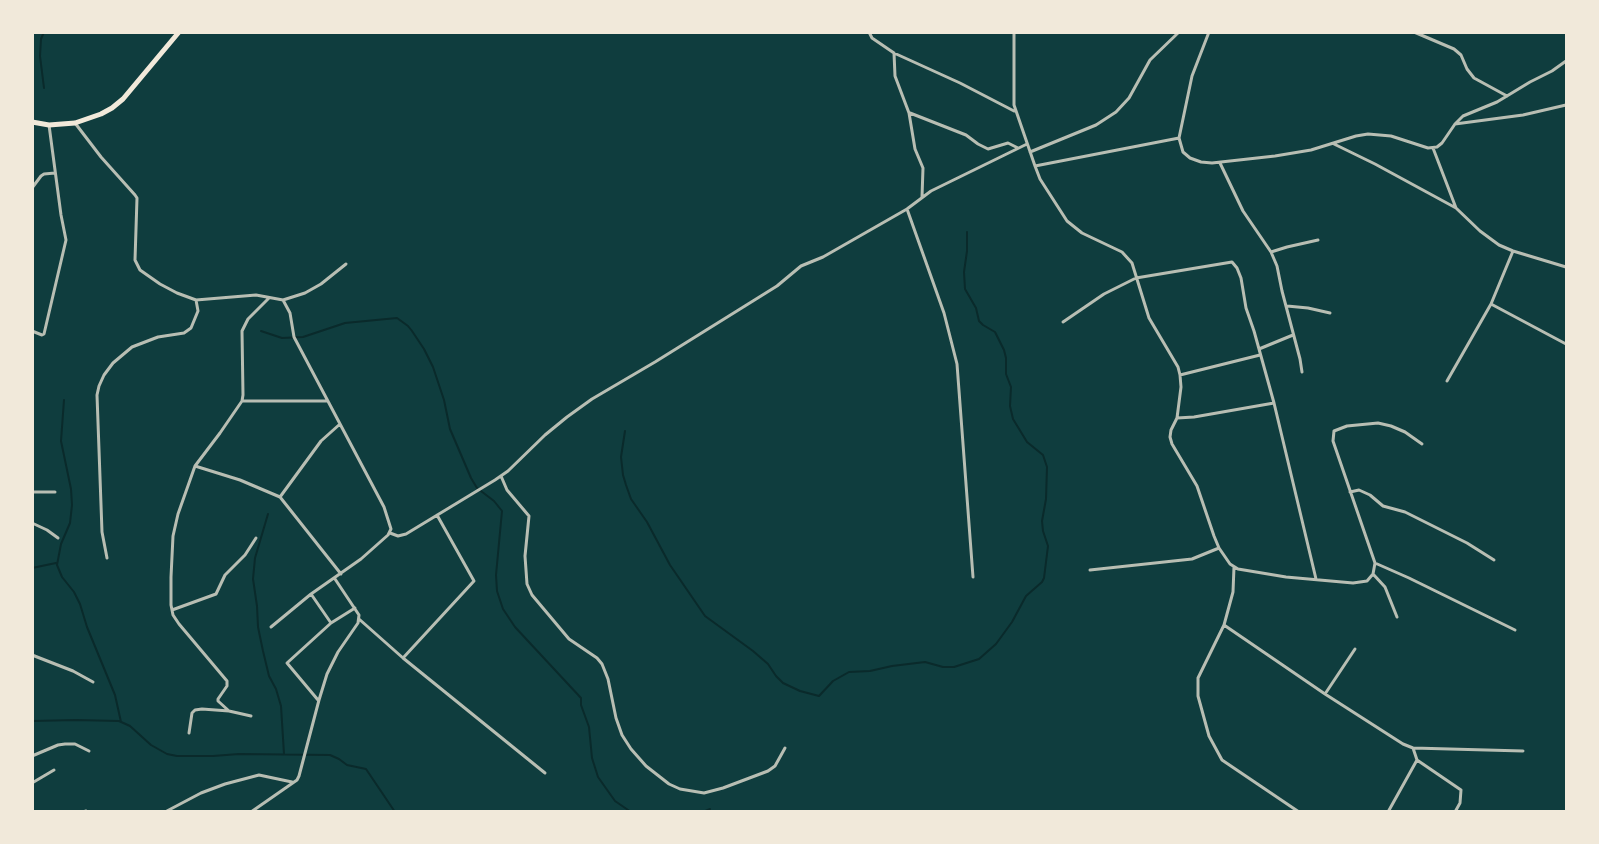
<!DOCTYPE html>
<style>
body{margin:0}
#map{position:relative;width:1599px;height:844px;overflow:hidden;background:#0f3d3e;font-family:Jost,sans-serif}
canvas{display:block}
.frame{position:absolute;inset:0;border:34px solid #f1e9da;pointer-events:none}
</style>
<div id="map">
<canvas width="1599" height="844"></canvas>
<div class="frame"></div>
</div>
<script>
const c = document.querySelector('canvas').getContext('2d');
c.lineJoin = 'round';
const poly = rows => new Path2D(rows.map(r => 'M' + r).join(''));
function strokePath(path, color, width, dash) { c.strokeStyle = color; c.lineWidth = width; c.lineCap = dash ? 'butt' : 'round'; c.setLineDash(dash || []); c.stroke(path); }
const stream = poly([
 [44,32,41,39,40,56,44,88],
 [261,331,282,338,303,337,345,323,397,318,408,326,412,331,424,349,433,367,444,400,450,429,471,478,477,488,494,501,502,511,496,575,497,591,503,609,515,627,581,698,581,705,589,727,592,758,598,777,615,801,631,812],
 [64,400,61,441,71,489,72,505,70,523,61,544,57,565,62,577,74,592,80,604,87,627,115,695,121,722],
 [625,431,621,457,623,475,626,485,631,499,647,522,670,565,705,616,753,651,768,664,776,676,783,683,800,691,819,696,833,681,849,672,870,671,892,666,925,662,943,667,954,667,979,659,996,644,1012,622,1026,596,1042,582,1044,578,1048,546,1043,531,1042,521,1046,499,1047,467,1043,455,1027,442,1013,419,1010,406,1011,387,1006,374,1006,358,1004,350,995,332,983,325,979,321,976,308,965,289,964,272,967,251,967,232],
 [268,514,255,558,253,579,257,606,258,627,263,651,269,676,276,689,281,706,284,754],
 [32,568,56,563],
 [32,721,76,720,119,721,130,726,151,745,167,754,177,756,213,756,239,754,330,755,339,759,347,765,366,769,395,812],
 [703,812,710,809]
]);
const minor = poly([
 [869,32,872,38,894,53,960,83,1014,111],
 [1014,32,1014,105,1035,166,1040,179,1067,221,1082,233,1122,252,1132,263,1149,318,1178,367,1180,375,1181,387,1177,418,1171,430,1170,437,1172,444,1197,486,1214,536,1219,548,1230,564,1238,569,1286,577,1353,583,1367,581,1373,574,1375,563,1333,441,1334,431,1347,426,1378,423,1391,426,1405,432,1422,444],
 [1209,32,1192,76,1179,138,1183,152,1190,158,1201,162,1212,163,1275,156,1311,150,1356,136,1368,134,1391,136,1428,148,1437,147,1442,143,1455,124,1463,116,1497,102,1530,82,1552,71,1566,61],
 [1414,32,1454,49,1461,55,1467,69,1474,78,1507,96],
 [894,53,895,76,909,113,915,149,923,168,922,197],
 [910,113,966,135,978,144,988,149,1008,143,1018,148],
 [75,123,101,157,135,195,137,198,135,260,140,270,160,284,177,293,196,300,256,295,283,300,305,293,321,284,346,264],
 [1455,124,1523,115,1566,105],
 [1334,144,1375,164,1456,208,1480,231,1499,245,1513,251,1566,267],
 [1433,148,1456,208],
 [1030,152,1096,125,1116,112,1129,98,1150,60,1179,32],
 [1220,163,1243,211,1271,252,1277,266,1282,291,1300,359,1302,372],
 [1035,166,1179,138],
 [32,188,41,176,44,174,55,173],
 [907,209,944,313,957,364,973,577],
 [1271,252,1287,247,1318,240],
 [1491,304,1566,344],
 [1287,306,1308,308,1330,313],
 [1063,322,1104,294,1136,278,1232,262,1237,268,1241,278,1246,308,1254,331,1274,403],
 [32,331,42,335,44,334,66,240,61,215,49,125],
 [1259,349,1293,335],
 [1180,375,1260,355],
 [1447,381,1491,304,1513,251],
 [242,401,327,401],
 [1177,418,1194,417,1274,403,1316,579],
 [195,466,240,480,280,497,341,574],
 [501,476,507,490,529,516,525,556,527,584,532,595,569,639,597,658,602,664,608,679,616,718,622,735,631,749,646,766,669,784,680,789,704,793,723,788,768,771,775,766,785,748],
 [32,492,55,492],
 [1350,492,1359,490,1370,495,1383,506,1405,512,1467,543,1494,560],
 [280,497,321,441,340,424],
 [437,515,474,581,403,658,545,773],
 [32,523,47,530,58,538],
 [390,533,398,536,406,534,495,480,508,471,545,435,567,417,592,399,655,362,777,286,801,266,823,257,907,209,931,191,1027,144],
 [107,558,102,532,97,395,99,386,104,375,113,363,132,347,158,337,184,333,191,328,198,311,196,300],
 [1375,563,1409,578,1515,630],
 [1234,567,1233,592,1224,625,1325,694,1403,744,1413,748,1523,751],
 [1090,570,1192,559,1219,548],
 [1373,574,1385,587,1397,617],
 [311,594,331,623],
 [172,610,216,594,225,575,245,555,256,538],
 [359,619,403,658],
 [1224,625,1198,678,1198,696,1209,736,1222,760,1299,812],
 [271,627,311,594,361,559,388,535,391,529,384,507,294,337,290,313,283,300],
 [32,655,73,671,93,682],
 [1325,694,1355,649],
 [318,700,287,663,331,623,355,608],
 [229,711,218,701,218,699,227,686,227,681,179,624,173,615,171,605,171,577,173,536,178,514,195,466,220,433,242,401,243,395,242,331,248,319,269,298],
 [189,733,192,713,195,710,202,709,229,711,251,716],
 [1413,748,1417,760,1461,790,1460,803,1455,812],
 [32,756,58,745,65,744,75,744,89,751],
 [32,783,54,770],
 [83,812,86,811],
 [165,812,201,793,225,784,259,775,292,782],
 [251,812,297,780,299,776,319,700,327,674,338,652,358,623,359,615,335,579],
 [1388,812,1417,760]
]);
const primary = poly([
 [32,122,49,125,75,123,101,114,112,108,123,99,179,32]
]);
strokePath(stream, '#0a2a2b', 2);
strokePath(minor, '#b8beb3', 3);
strokePath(primary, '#f1e9da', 5);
</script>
